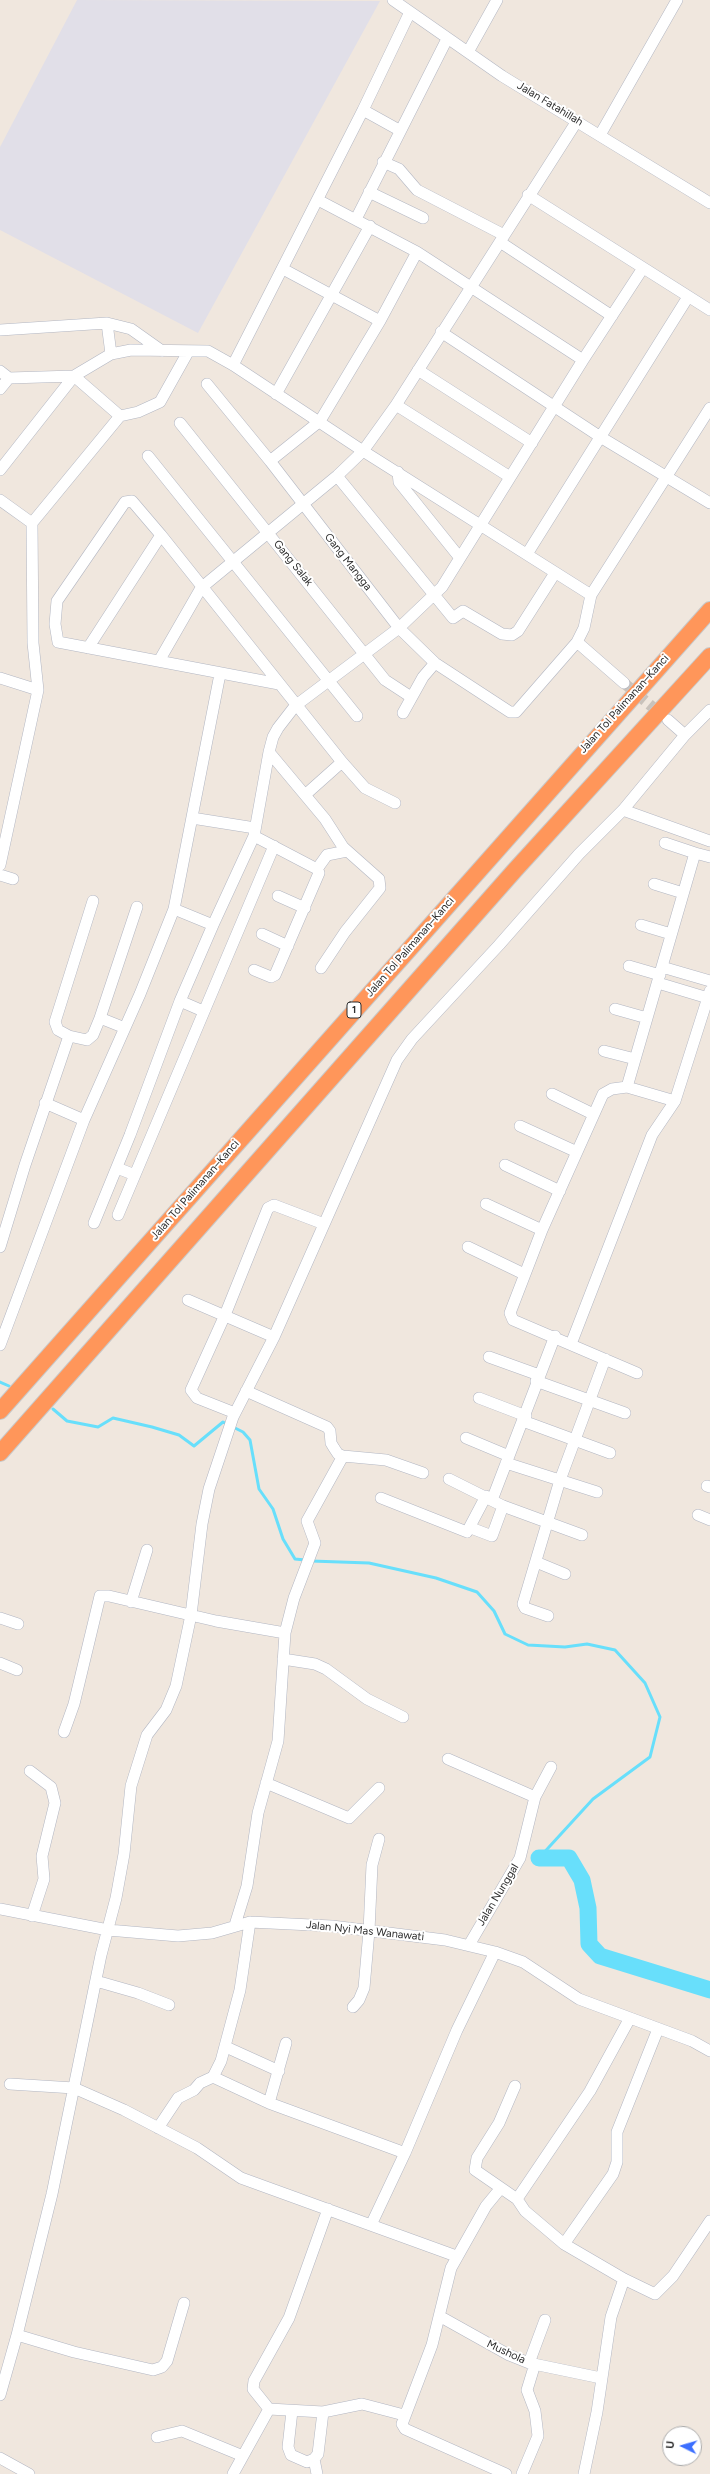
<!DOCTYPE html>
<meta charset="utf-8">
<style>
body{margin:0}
#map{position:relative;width:710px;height:2474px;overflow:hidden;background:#f0e7de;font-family:Figtree,sans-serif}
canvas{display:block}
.north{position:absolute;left:662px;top:2426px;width:40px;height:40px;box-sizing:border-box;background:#fff;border:1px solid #ababab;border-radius:50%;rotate:275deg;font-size:11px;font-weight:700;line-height:16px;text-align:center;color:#2d2d2d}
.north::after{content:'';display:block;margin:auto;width:14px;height:18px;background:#3c6fff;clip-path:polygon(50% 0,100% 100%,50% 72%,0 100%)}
</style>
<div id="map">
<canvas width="710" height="2474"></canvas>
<div class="north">U</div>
</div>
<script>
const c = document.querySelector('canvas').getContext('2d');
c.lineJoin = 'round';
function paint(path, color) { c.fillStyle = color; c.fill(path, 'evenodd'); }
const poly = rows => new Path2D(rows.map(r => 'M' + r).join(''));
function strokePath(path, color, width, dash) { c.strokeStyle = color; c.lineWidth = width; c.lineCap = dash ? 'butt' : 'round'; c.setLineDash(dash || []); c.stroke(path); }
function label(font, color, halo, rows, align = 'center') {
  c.font = font + ' Figtree,sans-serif'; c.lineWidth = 4; c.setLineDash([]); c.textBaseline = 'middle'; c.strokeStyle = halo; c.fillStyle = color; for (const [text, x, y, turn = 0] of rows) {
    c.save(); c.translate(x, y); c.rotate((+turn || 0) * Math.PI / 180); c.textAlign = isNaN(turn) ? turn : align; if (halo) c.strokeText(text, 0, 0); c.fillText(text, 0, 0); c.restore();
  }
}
const industrial = poly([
 [77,0,380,1,198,333,0,230,0,147]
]);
const stream = poly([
 [0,1382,9,1386],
 [53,1409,67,1421,98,1427,113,1418,152,1427,179,1435,194,1446,223,1422,243,1432,250,1440,259,1489,273,1509,283,1539,295,1559,305,1560],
 [311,1561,369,1563,436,1578,477,1592,494,1611,505,1634,528,1645,565,1647,587,1644,615,1650,645,1683,660,1717,650,1757,593,1799,539,1858]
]);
const river = poly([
 [539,1858,569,1858,582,1880,588,1908,589,1944,600,1956,710,1990]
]);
const minorTunnel = poly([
 [624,683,663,716]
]);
const minor = poly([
 [393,0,502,76,710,203],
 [468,52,497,0],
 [363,110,410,12],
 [600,135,677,0],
 [383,162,399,169,417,190,504,235],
 [369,192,423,218],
 [528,195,710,310],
 [318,200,417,252,583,360],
 [356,219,447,39],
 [500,242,612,316],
 [283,269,380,321],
 [107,323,131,329,162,351],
 [0,330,107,323,111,354],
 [441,332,602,438,710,503],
 [233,365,363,110,399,130],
 [418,370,532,443],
 [0,371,9,378,74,376,120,416,138,412,160,402,188,352],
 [207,384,270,461,399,628,435,663,510,712,516,712,577,642,584,628,591,595],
 [0,389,9,378],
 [276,394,370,226],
 [396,405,510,477],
 [180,423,385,680,411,697],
 [148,456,357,716],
 [270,461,320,421,380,321,417,252],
 [0,470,74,376,111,354,131,350,208,351,233,365,363,451,591,595],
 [398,472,399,482,460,558],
 [337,476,453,618,463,611,502,634,512,635,518,631,555,573],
 [0,500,32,523],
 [527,554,688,297],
 [591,595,710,408],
 [577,642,624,683],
 [88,648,161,535],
 [159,661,201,588,337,476,363,451,396,405,577,121],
 [0,678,38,690],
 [279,684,58,642,55,624,57,601,125,502,132,501,161,535,342,762,365,788,395,803],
 [403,713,423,677,435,663],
 [668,720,685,735],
 [269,752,325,819,343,847,379,879,380,888,345,932,321,968],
 [305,795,342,762],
 [623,810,710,841],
 [192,818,255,828],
 [254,836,317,869,319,873,275,975,271,977,254,970],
 [665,843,695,853],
 [0,865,38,690,33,643,32,523,120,416],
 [317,869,327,855,347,851],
 [0,875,13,879],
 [654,884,683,893],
 [278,896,305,908],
 [93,901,55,1022,58,1030,69,1036,87,1040,93,1035,100,1018,137,907],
 [174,909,213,925,254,836,269,752,273,737,278,728,295,706,399,628,442,587,583,360,643,268],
 [641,925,671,934],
 [262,934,288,946],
 [629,966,660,975],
 [662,967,710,981],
 [658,983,708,998],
 [180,1001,203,1011],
 [615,1009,647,1018],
 [100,1018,125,1028],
 [604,1051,635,1059],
 [627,1087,695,853,710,857],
 [552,1094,593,1114],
 [45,1103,84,1120],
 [520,1126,577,1152],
 [505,1165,560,1191],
 [117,1168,135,1175],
 [486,1204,542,1230],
 [118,1215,274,846],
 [94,1223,130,1135,180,1001,213,925],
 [0,1247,25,1165,69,1036],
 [468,1247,524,1274],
 [188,1300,274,1337],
 [571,1344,652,1135,675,1101,710,991],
 [0,1345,84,1120,140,994,174,909,220,674],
 [489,1357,539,1375],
 [637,1373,513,1320,510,1313,542,1230,603,1094,612,1089,627,1087,675,1101],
 [536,1381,625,1413],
 [479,1398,526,1416],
 [235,1413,197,1398,191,1390,225,1315,268,1208,274,1205,324,1224],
 [523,1421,610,1453],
 [466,1438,509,1456],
 [343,1456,386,1460,423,1473],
 [506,1463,597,1492],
 [449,1479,503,1506,582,1535],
 [707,1486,710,1487],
 [381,1498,467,1532,486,1496],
 [492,1500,555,1336],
 [698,1515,710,1520],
 [471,1528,492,1536,503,1506],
 [536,1562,565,1574],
 [131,1602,147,1550],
 [548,1616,525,1608,523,1604,560,1480,605,1359],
 [0,1618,18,1624],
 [283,1659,315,1664,326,1669,367,1699,403,1717],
 [0,1663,17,1670],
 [64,1732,74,1704,100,1596,109,1596,216,1621,285,1633],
 [448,1759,535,1797],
 [30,1771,51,1787,55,1803,42,1856,44,1879,32,1916],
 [266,1783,349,1818,379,1788],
 [0,1909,108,1930,178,1936,212,1933,250,1922,332,1926,445,1940,495,1952,523,1962,579,1999,692,2041,710,2051],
 [235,1925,247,1886,258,1813,278,1741,285,1633,294,1598,315,1543,307,1521,343,1456,338,1454,334,1448,331,1443,330,1431,327,1427,246,1391],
 [469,1945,520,1858,535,1797,551,1767],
 [96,1981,138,1993,169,2005],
 [353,2007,359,2000,364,1988,369,1931,372,1865,379,1839],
 [226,2047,279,2071],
 [213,2077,269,2103,405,2153],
 [10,2084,74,2088,124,2110,197,2148,241,2178,456,2256],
 [515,2086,499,2123,477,2158,475,2170,517,2199,525,2211,564,2244,624,2279,655,2294,673,2276,710,2221],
 [269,2103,286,2043],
 [158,2128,178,2098,194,2090,200,2083,213,2077,221,2061,240,1990,250,1922],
 [500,2189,486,2206,451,2268,432,2345,402,2424,405,2429,506,2474],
 [517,2199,590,2091,630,2018],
 [328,2209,289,2318,254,2381,253,2389,269,2409,323,2412,362,2404,404,2415],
 [371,2225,405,2153,457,2030,495,1952],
 [564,2244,613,2174,617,2162,617,2132,658,2029],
 [441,2317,509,2355,529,2363,601,2378],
 [17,2335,74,2352,153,2370,162,2367,167,2361,184,2303],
 [529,2363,545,2320],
 [0,2395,17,2335,52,2194,101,1955,116,1898,124,1854,131,1786,147,1735,166,1710,176,1686,191,1615,202,1524,209,1489,233,1417,274,1337,397,1060,412,1039,499,945,579,854,623,810,685,735,710,710],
 [292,2411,288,2447,291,2455,307,2462,314,2459,318,2454,323,2412],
 [157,2437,182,2431,243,2456],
 [0,2458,29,2474],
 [314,2459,317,2474],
 [233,2474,269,2409],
 [522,2474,538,2436,535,2411,527,2390,535,2364],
 [584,2474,597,2412,611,2317,624,2279]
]);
const highway = poly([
 [0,1411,710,610],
 [0,1453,515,870,710,656]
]);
const shields = [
 [354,1010,14]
];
const shieldNames = [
 ["1",354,1010]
];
const streetNames = [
 ["Jalan Fatahillah",550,104,31],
 ["Gang Mangga",348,562,52],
 ["Gang Salak",293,563,51],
 ["Jalan Tol Palimanan–Kanci",624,704,-48],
 ["Jalan Tol Palimanan–Kanci",410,947,-49],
 ["Jalan Tol Palimanan–Kanci",195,1190,-49],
 ["Jalan Nunggal",498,1895,-59],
 ["Jalan Nyi Mas Wanawati",365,1931,6],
 ["Mushola",506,2352,25]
];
paint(industrial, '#e1dfe8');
strokePath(stream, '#68dffb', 3);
strokePath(river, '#68dffb', 17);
strokePath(minorTunnel, '#c9c2bb', 11, [11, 5.5]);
strokePath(minor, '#b2b6c2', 12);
strokePath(highway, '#c8c8c8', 18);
strokePath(minor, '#fff', 11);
strokePath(highway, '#ff965a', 16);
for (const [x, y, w] of shields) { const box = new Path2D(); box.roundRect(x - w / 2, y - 8, w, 16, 3); c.fillStyle = '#fff'; c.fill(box); strokePath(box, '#2d2d2d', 1); }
label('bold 10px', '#2d2d2d', null, shieldNames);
label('11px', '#2d2d2d', '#fff', streetNames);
</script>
